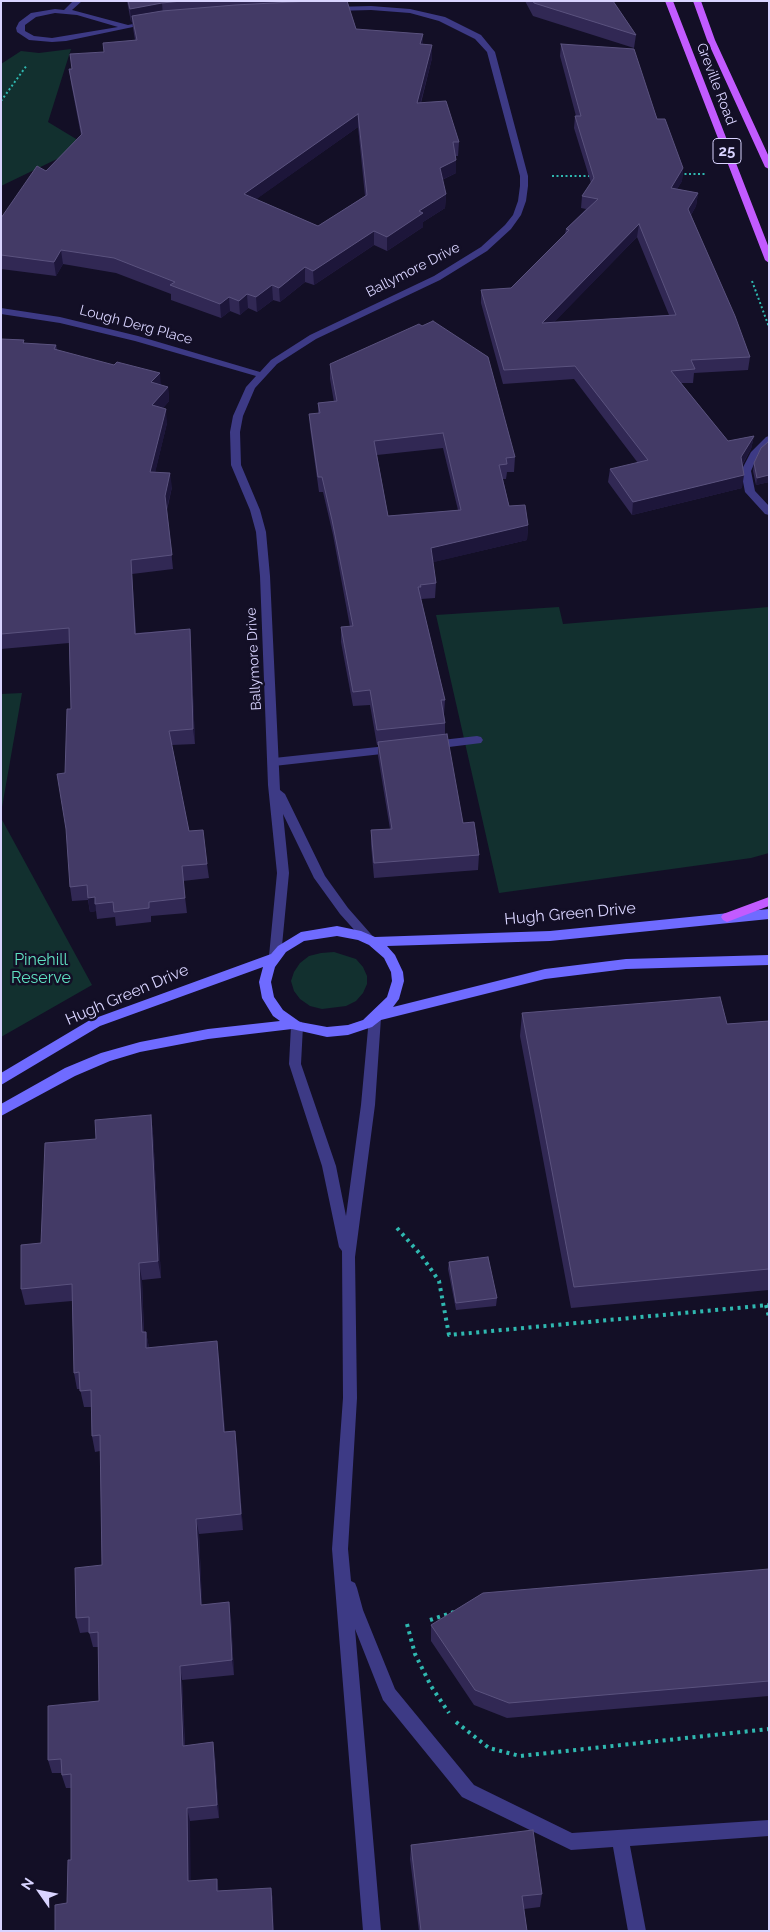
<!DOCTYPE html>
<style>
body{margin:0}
#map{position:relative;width:770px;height:1932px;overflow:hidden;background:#130f26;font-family:Raleway,sans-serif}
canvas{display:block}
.frame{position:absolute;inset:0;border:2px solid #d9d4ff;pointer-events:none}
.north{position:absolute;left:15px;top:1867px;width:50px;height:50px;-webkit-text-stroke:4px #130f26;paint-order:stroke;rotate:303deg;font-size:14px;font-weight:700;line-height:20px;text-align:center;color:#d9d4ff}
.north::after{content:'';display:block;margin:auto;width:18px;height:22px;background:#d9d4ff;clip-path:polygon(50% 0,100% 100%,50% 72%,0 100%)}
</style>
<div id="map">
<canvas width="770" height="1932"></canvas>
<div class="frame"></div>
<div class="north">N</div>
</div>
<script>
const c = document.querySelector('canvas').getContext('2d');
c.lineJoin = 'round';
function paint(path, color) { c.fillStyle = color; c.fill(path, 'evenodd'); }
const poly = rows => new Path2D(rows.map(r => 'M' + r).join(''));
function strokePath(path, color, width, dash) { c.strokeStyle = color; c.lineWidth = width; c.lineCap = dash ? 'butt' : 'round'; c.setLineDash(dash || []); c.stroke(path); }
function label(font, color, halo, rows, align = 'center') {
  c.font = font + ' Raleway,sans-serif'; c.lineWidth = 5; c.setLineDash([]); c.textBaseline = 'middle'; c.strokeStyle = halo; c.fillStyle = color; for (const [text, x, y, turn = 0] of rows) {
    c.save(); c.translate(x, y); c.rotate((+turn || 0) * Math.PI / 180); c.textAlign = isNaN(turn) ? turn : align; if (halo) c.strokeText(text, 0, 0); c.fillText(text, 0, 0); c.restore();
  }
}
const green = poly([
 [71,49,48,122,86,145,1,186,1,64,21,51,39,53],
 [559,607,563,624,769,607,769,853,751,858,499,893,436,615],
 [22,693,1,813,1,694],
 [1,818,92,985,1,1037],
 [334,952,356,959,363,967,367,976,367,984,363,993,356,1001,346,1006,322,1009,310,1006,300,999,294,991,291,981,294,972,300,963,309,956,321,953]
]);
const pathFar1 = poly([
 [1,101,27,65],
 [680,174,706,174],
 [552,176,591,176],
 [752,281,769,327]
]);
const path = poly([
 [397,1228,421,1255,439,1281,449,1335,769,1305],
 [766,1305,769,1317],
 [430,1620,454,1612],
 [407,1624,415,1654,431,1686,449,1713],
 [456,1722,489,1748,520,1756,769,1729]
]);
const lane = poly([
 [769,436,769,445,758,455,751,471,755,491,769,506,769,515,765,514,745,492,741,471,751,452,766,437,769,436],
 [477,736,481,737,483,740,481,743,433,749,427,745,433,741,477,736],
 [396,745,402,749,400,752,274,766,268,762,274,758,396,745],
 [375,1013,380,1015,381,1018,375,1105,355,1257,357,1398,348,1549,351,1581,355,1583,357,1588,363,1610,395,1689,474,1785,572,1833,769,1820,769,1836,630,1846,646,1931,628,1931,613,1847,571,1850,462,1797,383,1700,355,1629,381,1931,363,1931,332,1549,343,1398,342,1251,339,1247,322,1166,289,1064,291,1026,292,1022,297,1021,302,1022,303,1026,301,1064,336,1166,346,1216,361,1105,369,1018,370,1015,375,1013]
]);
const street = poly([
 [73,1,82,1,72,10,128,25,148,21,152,23,66,41,52,42,29,40,17,32,16,28,19,22,31,13,55,9,64,10,73,1],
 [55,13,77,15,118,27,52,38,34,36,25,31,25,25,36,17,55,13],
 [371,6,410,9,445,17,481,35,495,52,528,176,528,186,526,201,521,215,511,229,487,251,440,280,316,339,277,364,255,388,243,416,240,432,241,465,260,510,266,532,270,576,280,790,285,794,325,876,348,908,377,941,375,944,367,944,340,914,314,878,283,814,289,873,281,956,279,959,275,961,271,959,269,956,277,873,268,785,260,576,256,532,250,510,231,465,230,432,233,416,246,387,256,376,135,341,60,323,1,314,1,308,60,317,138,336,260,372,271,360,310,335,434,276,481,247,505,225,513,215,518,201,520,186,520,176,487,52,475,39,439,21,410,13,371,10,333,11,329,9,333,7,371,6]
]);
const secondary = poly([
 [769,909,769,919,550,941,387,946,395,955,403,972,404,981,399,999,393,1007,545,969,626,959,769,955,769,965,626,969,545,979,381,1020,372,1027,348,1035,327,1037,292,1029,208,1039,140,1052,110,1061,75,1076,1,1116,1,1104,65,1068,101,1053,140,1042,208,1029,280,1021,273,1016,262,998,259,982,263,967,100,1026,1,1085,1,1073,90,1020,271,954,278,946,301,932,337,926,361,931,375,937,550,931,769,909],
 [337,936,358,940,369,945,384,958,391,972,392,981,387,997,363,1020,348,1025,327,1027,300,1022,283,1010,274,997,271,982,275,967,286,952,304,941,337,936]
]);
const primary = poly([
 [665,1,673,1,769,248,769,263,765,260,665,1],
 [693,1,701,1,715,40,769,157,769,169,765,167,707,40,693,1],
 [769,897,769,906,727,922,723,920,721,917,723,914,769,897]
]);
const wall = poly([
 [127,1,347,1,356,29,423,44,432,58,421,103,459,142,458,156,455,156,456,173,442,180,446,194,445,208,423,222,423,227,387,251,374,245,314,285,305,282,280,302,273,300,257,312,248,308,240,315,230,311,221,318,171,300,171,294,116,273,63,264,56,276,1,269,1,218,81,135,71,83,69,69,72,69,104,52,135,40,132,22,131,22],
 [358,127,365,196,318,226,256,199],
 [525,1,613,1,636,35,634,48,533,16],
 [561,44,657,119,683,168,682,181,677,189,698,193,696,206,691,215,750,357,748,370,694,373,693,383,681,383,728,441,754,436,751,449,743,464,742,488,632,515,608,482,610,469,638,463,574,379,503,384,481,303,481,290,511,288,565,234,566,229,586,209,581,208,582,196,591,183,574,128,575,116,576,116,560,56],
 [637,237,669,315,554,322],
 [1,339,24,340,24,343,56,345,57,350,168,387,169,401,163,408,167,423,155,472,172,487,167,510,173,569,132,574,136,633,190,629,191,644,195,744,172,745,189,831,207,864,209,878,183,881,187,913,151,916,151,922,116,926,115,917,97,919,96,911,90,912,88,900,72,901,70,887,65,773,71,709,69,643,1,649],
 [330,364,515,457,514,472,507,472,506,479,503,479,509,506,528,525,527,540,433,562,436,583,435,598,421,599,445,700,444,714,445,723,445,734,463,823,479,855,478,870,374,878,371,845,371,830,390,829,378,756,378,745,377,745,370,705,353,706,341,642,341,627,350,627,333,535,323,492,319,492,310,428,309,414,318,414,318,403,334,402,330,379],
 [443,448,458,510,388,516,377,455],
 [769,443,769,482,756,485,753,471,754,463],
 [522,1013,727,1024,769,1021,769,1290,571,1308,520,1036],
 [151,1115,153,1133,161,1278,142,1280,144,1332,146,1332,149,1348,219,1357,225,1432,237,1447,243,1530,199,1534,202,1605,231,1617,234,1675,182,1680,185,1746,215,1756,219,1818,190,1821,190,1881,219,1891,271,1888,273,1901,67,1903,71,1860,71,1788,66,1788,61,1773,52,1773,48,1760,99,1701,98,1647,93,1647,89,1632,80,1633,76,1618,102,1565,100,1451,95,1452,92,1436,91,1407,84,1407,80,1389,77,1389,74,1373,72,1301,25,1305,21,1289,41,1243,96,1139],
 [449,1262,497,1298,496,1306,456,1310,448,1269],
 [769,1569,769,1696,507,1718,474,1705,431,1641,431,1625],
 [411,1845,542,1894,540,1907,524,1909,527,1931,419,1931,410,1859]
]);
const shadedWall = poly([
 [162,3,163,16,132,16,132,22,131,22,130,9],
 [423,34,423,47,420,44],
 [432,45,432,58,417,116,417,103],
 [358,114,358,127,244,208,244,194],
 [456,160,456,173,439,181,440,168],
 [683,168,682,181,670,201,671,188],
 [698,193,696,206,687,222,688,209],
 [446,194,445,208,423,222,423,227,387,251,387,237,419,211],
 [639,224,637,237,541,336,542,323],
 [374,231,374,245,314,285,313,271],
 [61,250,63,264,56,276,54,262],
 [305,267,305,282,280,302,279,288],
 [272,285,273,300,257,312,256,297],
 [247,294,248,308,240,315,239,301],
 [229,297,230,311,221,318,220,304],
 [160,373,161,387,151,382],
 [168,387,169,401,154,420,152,405],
 [166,409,167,423,152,486,150,472],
 [754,436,751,449,739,470,741,457],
 [170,473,172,487,166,511,165,496],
 [744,475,742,488,632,515,633,502],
 [769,475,769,482,756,485,757,478],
 [528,525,527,540,430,563,431,548],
 [131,560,132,574,136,648,135,634],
 [190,629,191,644,195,744,193,729],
 [95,897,96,911,90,912,88,898],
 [151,1115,153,1133,161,1278,158,1261],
 [139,1263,142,1280,144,1348,142,1332],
 [146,1332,149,1348,146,1348],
 [217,1341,219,1357,226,1448,224,1432],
 [235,1431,237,1447,243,1530,241,1514],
 [196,1519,199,1534,203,1620,201,1605],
 [229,1602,231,1617,234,1675,232,1660],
 [180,1666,182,1680,185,1760,183,1746],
 [213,1742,215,1756,219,1818,217,1805],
 [187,1808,190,1821,191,1893,188,1881],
 [217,1879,219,1891,219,1904,217,1891],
 [271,1888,273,1901,274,1931,273,1931]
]);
const building = poly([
 [128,1,182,1,162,3,130,9,128,1],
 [311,1,347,1,356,29,423,34,420,44,432,45,417,103,446,101,459,142,453,142,456,160,440,168,446,194,419,211,423,213,387,237,374,231,313,271,305,267,279,288,272,285,256,297,247,294,239,301,229,297,220,304,170,285,175,282,114,258,61,250,54,262,1,255,1,218,37,166,46,171,82,134,69,69,72,69,70,54,104,52,103,43,137,40,132,16,162,11,235,5,311,1],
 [358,114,367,195,318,226,244,194,358,114],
 [533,1,613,1,636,35,534,3,533,1],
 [561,44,634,49,657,119,665,119,683,168,671,188,698,193,688,209,735,316,750,357,691,360,695,369,671,371,728,441,754,436,741,457,744,475,633,502,610,469,648,460,575,366,504,370,481,290,511,288,569,230,566,229,598,199,582,196,594,178,575,116,581,116,561,44],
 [639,224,676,315,542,323,639,224],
 [433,321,488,357,515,457,506,458,507,464,499,465,509,506,525,505,528,525,431,548,436,583,420,585,421,587,418,587,445,700,441,700,445,723,377,730,370,690,353,692,341,627,353,626,332,520,322,477,318,477,309,414,320,413,318,403,337,401,330,364,419,324,422,326,433,321],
 [443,433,461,510,388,516,374,441,443,433],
 [1,339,24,340,23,343,56,345,54,349,114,365,117,362,160,373,151,382,168,387,152,405,166,409,150,472,170,473,165,496,172,555,131,560,135,634,190,629,193,729,169,731,189,831,203,830,207,864,182,866,185,898,149,902,149,908,114,912,113,902,95,904,95,897,88,898,87,885,70,887,66,829,57,774,65,773,67,709,71,709,69,628,1,634,1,339],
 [768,442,769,443,769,475,757,478,754,463,761,448,768,442],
 [447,734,463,823,474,822,479,855,374,863,371,830,392,829,378,742,447,734],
 [720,997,727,1024,769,1021,769,1269,574,1287,522,1013,720,997],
 [151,1115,158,1261,139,1263,142,1332,146,1332,146,1348,217,1341,224,1432,235,1431,241,1514,196,1519,201,1605,229,1602,232,1660,180,1666,183,1746,213,1742,217,1805,187,1808,188,1881,217,1879,217,1891,271,1888,273,1931,55,1931,55,1905,67,1903,68,1860,71,1860,71,1774,62,1775,61,1759,48,1760,48,1706,99,1701,98,1632,89,1633,89,1617,76,1618,75,1568,102,1565,100,1435,92,1436,91,1390,80,1391,79,1372,74,1373,72,1284,21,1289,21,1245,41,1243,45,1143,96,1139,95,1120,151,1115],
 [488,1257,497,1298,456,1303,449,1262,488,1257],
 [769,1569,769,1681,509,1703,475,1690,431,1625,483,1593,769,1569],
 [533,1830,542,1894,522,1896,527,1931,421,1931,411,1845,533,1830]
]);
const farStreetnames = [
 ["Greville Road",716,84,69],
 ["Ballymore Drive",413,270,-27],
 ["Lough Derg Place",136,325,15],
 ["Ballymore Drive",254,659,-93]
];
const shields = [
 [727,151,28]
];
const shieldNames = [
 ["25",727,151]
];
const streetNames = [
 ["Hugh Green Drive",570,914,-5],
 ["Hugh Green Drive",127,995,-23]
];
const parkNames = [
 ["Pinehill",41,960],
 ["Reserve",41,978]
];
paint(green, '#12302f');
strokePath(pathFar1, '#2fb8b0', 2, [2, 2.5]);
strokePath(path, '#2fb8b0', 4, [3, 4.5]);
paint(lane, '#3d3a85');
paint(street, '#3d3a85');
paint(secondary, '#6f6bff');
paint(primary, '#c25bff');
paint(wall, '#312854');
paint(shadedWall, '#1d163a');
paint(building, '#433a66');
strokePath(building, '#5a527e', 1);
label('14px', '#d9d4ff', '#130f26', farStreetnames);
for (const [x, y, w] of shields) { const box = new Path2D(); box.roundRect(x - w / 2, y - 12.5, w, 25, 4); c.fillStyle = '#130f26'; c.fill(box); strokePath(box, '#d9d4ff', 1); }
label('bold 15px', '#d9d4ff', null, shieldNames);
label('16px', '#d9d4ff', '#130f26', streetNames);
label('16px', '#5fe0c0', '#130f26', parkNames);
</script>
